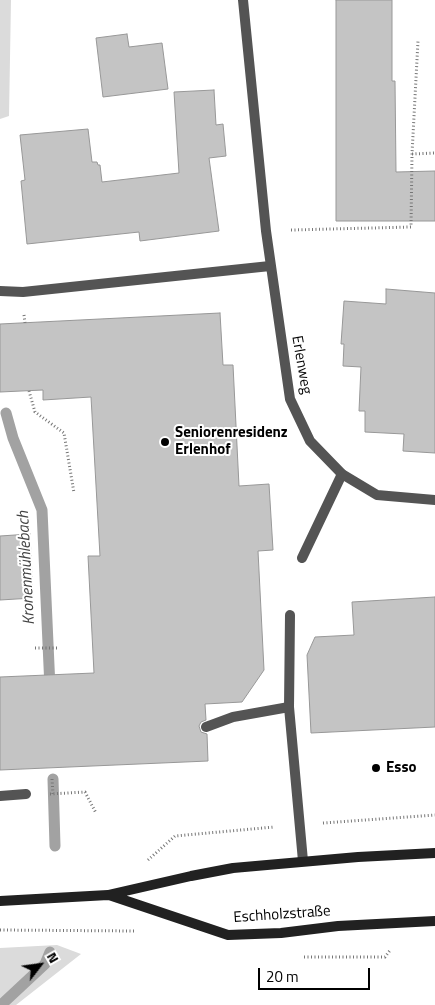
<!DOCTYPE html>
<meta charset="utf-8">
<style>
body{margin:0}
#map{position:relative;width:435px;height:1005px;overflow:hidden;background:#fff;font-family:"Titillium Web",sans-serif}
canvas{display:block}
.north{position:absolute;left:15px;top:940px;width:50px;height:50px;-webkit-text-stroke:4px #fff;paint-order:stroke;rotate:60deg;font-size:14px;font-weight:700;line-height:20px;text-align:center;color:#000}
.north::after{content:'';display:block;margin:auto;width:18px;height:22px;background:#000;clip-path:polygon(50% 0,100% 100%,50% 72%,0 100%)}
.scale{position:absolute;left:258px;top:968px;width:112px;height:22px;box-sizing:border-box;border:2px solid #000;border-top:0;padding-left:6px;font-size:15px;line-height:18px;white-space:nowrap;color:#000;-webkit-text-stroke:4px #fff;paint-order:stroke}
</style>
<div id="map">
<canvas width="435" height="1005"></canvas>
<div class="north">N</div>
<div class="scale">20 m</div>
</div>
<script>
const c = document.querySelector('canvas').getContext('2d');
c.lineJoin = 'round';
function paint(path, color) { c.fillStyle = color; c.fill(path, 'evenodd'); }
const poly = rows => new Path2D(rows.map(r => 'M' + r).join(''));
function strokePath(path, color, width, dash) { c.strokeStyle = color; c.lineWidth = width; c.lineCap = dash ? 'butt' : 'round'; c.setLineDash(dash || []); c.stroke(path); }
function label(font, color, halo, rows, align = 'center') {
  c.font = font + ' "Titillium Web",sans-serif'; c.lineWidth = 4; c.setLineDash([]); c.textBaseline = 'middle'; c.strokeStyle = halo; c.fillStyle = color; for (const [text, x, y, turn = 0] of rows) {
    c.save(); c.translate(x, y); c.rotate((+turn || 0) * Math.PI / 180); c.textAlign = isNaN(turn) ? turn : align; if (halo) c.strokeText(text, 0, 0); c.fillText(text, 0, 0); c.restore();
  }
}
const green = poly([
 [0,0,11,0,9,116,0,119],
 [57,945,81,954,16,1005,0,1005,0,948]
]);
const stream = poly([
 [6,413,13,438,42,510,50,688],
 [53,779,55,846],
 [1,1005,45,964,50,952]
]);
const building = poly([
 [336,0,392,0,392,81,395,81,396,172,435,171,435,221,336,221,336,0],
 [127,34,129,47,162,43,168,89,103,97,96,38,127,34],
 [214,90,216,125,223,124,226,156,209,158,219,231,140,241,139,232,27,244,21,181,25,180,20,135,88,129,92,162,97,162,98,165,100,165,102,182,179,173,174,92,214,90],
 [386,289,435,293,435,453,403,451,404,434,365,432,365,411,359,411,361,367,343,366,344,344,341,344,344,301,386,304,386,289],
 [220,313,223,365,233,365,239,486,269,484,273,550,258,551,264,670,242,702,205,704,206,720,201,722,199,726,201,732,207,734,208,761,0,770,0,677,94,673,88,556,100,556,91,397,43,400,43,390,0,392,0,324,220,313],
 [30,534,33,598,0,600,0,536,30,534],
 [435,597,435,727,311,733,307,655,315,637,354,635,352,602,435,597]
]);
const path = poly([
 [412,154,435,153],
 [291,230,411,227,412,154,418,41],
 [24,315,25,323],
 [29,391,35,412,64,433,74,493],
 [35,648,57,648],
 [52,779,53,794],
 [50,794,85,792,96,813],
 [323,823,435,815],
 [148,860,175,836,274,827],
 [0,930,134,931],
 [304,957,385,957,391,949]
]);
const service = poly([
 [302,558,342,474],
 [290,615,289,707,303,861],
 [206,727,233,717,289,707],
 [0,796,26,794]
]);
const minor = poly([
 [243,0,266,231,290,399,310,441,342,474,377,495,435,500],
 [0,291,23,292,270,266]
]);
const secondary = poly([
 [109,895,228,935,281,933,338,926,435,921],
 [0,901,108,895,191,876,233,868,358,857,435,853]
]);
const markers = [
 [165,442,5,"#000"],
 [376,768,5,"#000"]
];
const streetNames = [
 ["Erlenweg",301,365,80],
 ["Eschholzstraße",282,915,-4]
];
const poiNames = [
 ["Seniorenresidenz",175,433],
 ["Erlenhof",175,450],
 ["Esso",386,768]
];
const waterNames = [
 ["Kronenmühlebach",27,568,-93]
];
paint(green, '#dbdbdb');
strokePath(stream, '#a2a2a2', 11);
paint(building, '#c4c4c4');
strokePath(building, '#989898', 1);
strokePath(path, '#767676', 3, [1, 2.5]);
strokePath(service, '#545454', 10);
strokePath(minor, '#545454', 10);
strokePath(secondary, '#212121', 10);
for (const [x, y, r, color] of markers) { const dot = new Path2D(); dot.arc(x, y, r, 0, 2 * Math.PI); c.fillStyle = color; c.fill(dot); strokePath(dot, '#fff', 2); }
label('15px', '#000', '#fff', streetNames);
label('bold 15px', '#000', '#fff', poiNames, 'left');
label('italic 16px', '#434343', '#fff', waterNames);
</script>
